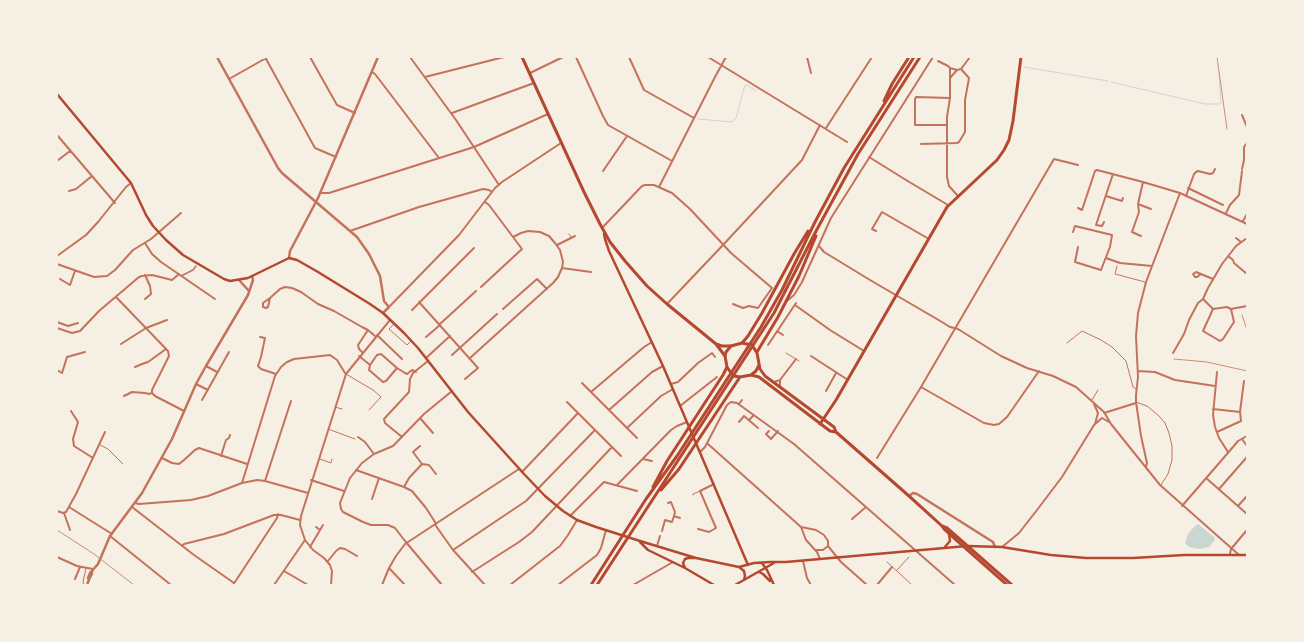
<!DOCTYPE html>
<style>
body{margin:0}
#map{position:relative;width:1304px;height:642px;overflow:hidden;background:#f6efe4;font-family:Figtree,sans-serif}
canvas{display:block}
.frame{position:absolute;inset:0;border:58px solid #f6efe4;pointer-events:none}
</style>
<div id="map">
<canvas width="1304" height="642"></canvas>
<div class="frame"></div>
</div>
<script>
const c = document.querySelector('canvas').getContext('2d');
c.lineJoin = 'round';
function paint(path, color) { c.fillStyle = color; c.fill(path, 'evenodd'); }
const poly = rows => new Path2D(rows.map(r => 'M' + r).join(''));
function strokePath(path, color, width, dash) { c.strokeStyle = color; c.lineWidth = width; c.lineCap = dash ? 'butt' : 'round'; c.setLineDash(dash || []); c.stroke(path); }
const water = poly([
 [1198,524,1215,538,1214,541,1209,547,1200,549,1189,547,1185,543,1188,534,1195,526]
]);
const stream = poly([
 [1024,67,1108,81],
 [1111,82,1205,104,1220,104,1221,102,1219,74],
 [698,119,731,122,736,118,745,85,747,85,756,91]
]);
const service = poly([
 [569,234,571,237],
 [1117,266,1115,274,1145,282],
 [394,324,389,329,407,345,411,341],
 [1067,343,1082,331,1101,340,1112,347,1126,361,1133,387,1136,389],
 [786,353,799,361],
 [346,374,373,390,381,397,369,410],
 [1092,400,1098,390],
 [1136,402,1147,406,1158,415,1165,423,1169,433,1172,446,1172,460,1168,474,1161,485],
 [335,407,342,409],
 [328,429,355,439],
 [100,445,108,449,123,464],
 [320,459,331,463,332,459],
 [693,495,693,494,700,491],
 [887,562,911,584],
 [897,570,909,557],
 [90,578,92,576,93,570],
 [84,585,83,582,86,568]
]);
const pedestrian = poly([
 [181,276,193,270,196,266]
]);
const minor = poly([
 [265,57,315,148,336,157],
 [310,57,337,105,355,113],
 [410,57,456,120,499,185],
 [576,57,603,116,608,125,672,161],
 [629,57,644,90,694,118],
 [708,57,847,142],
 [807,57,811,73],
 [950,68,950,98,947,117,947,177,949,186,958,196],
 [961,69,970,57],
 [372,72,375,74,439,158],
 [530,73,563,57],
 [425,77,504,57],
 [950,78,957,70],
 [229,79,268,57],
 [452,113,534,83],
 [1242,115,1247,127],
 [947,125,915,125,915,99,916,97,950,98],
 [826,128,872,57],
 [57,135,115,203],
 [921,144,957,143,959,142,965,132,965,100,969,78,961,69,957,70,950,68,948,66,938,61],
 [869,157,906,180,948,205],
 [57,161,70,151],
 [1242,169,1244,160,1244,147,1247,143,1247,140],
 [603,171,627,136],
 [659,187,715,77,726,57],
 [1188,188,1223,205],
 [69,191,76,189,92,176],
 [321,193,329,193,474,147,548,114],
 [1106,196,1122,201,1123,198],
 [1186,196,1194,174,1196,172,1198,171,1210,174,1213,173,1215,169],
 [1138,204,1151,209],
 [1078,208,1082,210,1095,171,1097,170,1143,182,1180,193,1247,224],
 [1226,213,1230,205,1239,195,1242,171],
 [1243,221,1247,214],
 [1104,222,1102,226,1096,225,1113,174],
 [602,228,642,186,645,185,654,185,672,193,690,209,731,253,772,288,758,308,749,306,743,308,733,304],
 [350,231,419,207,483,189,489,190,492,192],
 [876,231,872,229,882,212,929,239],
 [1073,232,1075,226,1112,235,1110,247,1101,270,1075,262,1078,247],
 [1141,236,1132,232,1139,212,1138,204,1143,182],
 [1236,238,1241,242],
 [145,243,152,254,161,262,215,299],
 [557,245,575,236],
 [819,246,824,252,870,280,942,322,950,327,958,329,1001,356,1027,368,1053,376,1076,387,1104,412,1111,424,1160,485,1238,554],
 [57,256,86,235,98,222,126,187,131,183],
 [1228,256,1233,260,1234,263,1247,274],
 [1106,258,1120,263,1152,266],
 [57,264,94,277,107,276,115,270,133,250,151,239,181,213],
 [562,268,591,272],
 [1201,274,1197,277,1195,277,1193,274,1196,272,1213,279],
 [60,279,70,285,75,271],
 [481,287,522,249,489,205,485,202],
 [116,297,168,351,169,356,152,390,152,393],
 [270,298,268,307,266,308,263,307,263,303,270,298,280,289,285,287,292,288,301,292,318,304,334,311,362,327,368,330,358,345,359,349,362,352],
 [145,299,151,294,150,286,145,275],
 [1203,299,1213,309,1227,307,1231,309,1234,322,1223,339,1220,341,1203,331,1213,309],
 [1203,299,1208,288,1222,264,1236,246,1247,238],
 [787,301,794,295,802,282,831,218,933,57],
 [419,302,478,368,465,379],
 [667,304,723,245,802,160,820,125],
 [795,305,830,330,864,351],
 [389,307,459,235,495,188,502,182,561,143],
 [503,309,537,279,547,289],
 [1231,309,1247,306],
 [412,310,474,248],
 [57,322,68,326,78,323],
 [440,324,476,291],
 [57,328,72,333,80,331,99,311,139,277,142,276,152,275,172,280,179,274],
 [368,330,375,336],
 [777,331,783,335],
 [377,335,402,359],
 [260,337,265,338,261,357,258,366,261,369,276,374],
 [426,337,440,325],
 [121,344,146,328,167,320],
 [768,345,796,303],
 [1173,353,1184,334,1189,320,1198,303,1203,299],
 [452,355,497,314],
 [359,356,370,365,369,370,383,382,386,381,397,368,405,373,407,374,412,370,416,372],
 [811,356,848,380],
 [426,358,450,336],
 [470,358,553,283,558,277,562,268,563,262,560,250,555,243,549,236,540,232,528,231,521,233,513,237],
 [370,365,377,355,381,354,397,368],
 [206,366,217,372],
 [135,367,142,364,148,362,166,349],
 [57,370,62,373,67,357,85,352],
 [1138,371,1155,372,1175,380,1215,386],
 [1217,372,1213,415,1215,427,1219,438,1228,452],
 [774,382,780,380],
 [582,383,637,438],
 [196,384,208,390],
 [671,384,678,382,698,363,712,353,715,357],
 [780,386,780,380,796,359],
 [921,387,984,423,994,425,999,424,1007,417,1039,371],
 [826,391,836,373],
 [591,392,644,347,652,342],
 [124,396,132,392,145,393,149,394,152,393,155,396,184,411],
 [202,400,229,352],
 [567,402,621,456],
 [739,404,742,400],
 [1094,404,1098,413,1095,424],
 [680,406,717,377],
 [1213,409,1240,412,1241,421,1217,432],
 [609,410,652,372,663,366],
 [71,411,78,422,73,439,74,446,93,458],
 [1240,412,1244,381],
 [1104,413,1136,403],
 [420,418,433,433],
 [749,420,754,415],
 [739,422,744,416,758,428],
 [627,428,661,396,673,389],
 [769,431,766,434,771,439,778,431],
 [358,437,365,442,374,454],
 [402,437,385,423,384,419,409,392,410,379,413,373,428,361],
 [1242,439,1247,446],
 [708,444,801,527,816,530,824,535,828,541,828,546,841,562,867,585],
 [420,446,413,452,422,464,429,465,436,474],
 [700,452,705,447,727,405,731,402,737,403,794,444,955,585],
 [221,456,226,440,229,438,230,435],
 [162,458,172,463,179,464,184,460,195,450,199,448,247,464],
 [877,458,921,387,1054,159,1078,165],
 [643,459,652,461],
 [1146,467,1147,463,1141,436,1136,402,1136,395,1138,377,1136,336,1138,313,1146,282,1180,193],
 [356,470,404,487,412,491,426,508,435,522,436,526,453,550,485,585],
 [522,472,578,413],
 [1206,478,1247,514],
 [311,480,344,491],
 [265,481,291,401],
 [242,483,275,376,281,367,287,362,294,359,330,355,337,360,345,373],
 [617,485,671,430,677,426,687,422],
 [404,487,409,478,422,464],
 [1219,489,1247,457],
 [372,499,379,478],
 [135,503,139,504,191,500,208,496,242,483,257,480,265,481,308,493],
 [668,503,671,502,675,512,674,516],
 [1182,506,1233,447,1238,441,1247,436],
 [1238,506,1247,496],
 [69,507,112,534],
 [132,507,194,555,234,583],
 [57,511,63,513,66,512,76,494,105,432],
 [64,513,70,530],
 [570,516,604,482,637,491],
 [852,519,866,507],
 [316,527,320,530],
 [801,527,806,540,817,552,820,559],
 [698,529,709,532,716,528,700,491,714,484],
 [662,531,665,520,672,522,674,516,680,518],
 [110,536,171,585],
 [182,546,184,544,224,534,274,515,281,515,300,520],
 [657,546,660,536],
 [310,547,323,525],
 [1002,547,1019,533,1037,510,1062,477,1094,425,1102,418,1109,422],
 [453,550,526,501,595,430],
 [815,550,823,550,828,546],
 [1230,554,1231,549,1247,530],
 [57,557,77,566,93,569],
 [328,561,336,551,340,548,345,549,357,556],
 [803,561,807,578,811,585],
 [389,568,405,585],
 [284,571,308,585],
 [472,572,519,542,532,532,612,447],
 [75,579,80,567],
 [233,585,277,518,278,514],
 [274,585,305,540],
 [331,585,332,571,330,565,324,558,313,550,305,540,300,525,301,516,346,374,390,320],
 [382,585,389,568,396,556,405,544,519,469],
 [442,585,405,541,395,528,388,525,371,525,363,522,343,512,341,509,340,503,350,478,362,463,374,454,393,446,424,414,452,391],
 [510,585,560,546,568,535,577,520],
 [558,585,597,555,601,548,606,530],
 [633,585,673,562],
 [877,585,892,567]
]);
const tertiary = poly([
 [217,57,278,168,282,173,357,237,369,254,380,276,384,301,389,307,383,313],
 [289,258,290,251,318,198,378,57],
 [239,280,249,291],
 [909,496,913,493,917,494,993,542,995,547],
 [89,580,88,578,90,573,98,564,110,536,142,493,172,439,196,384,206,366,248,295,253,280,252,276],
 [87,585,92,572]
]);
const secondary = poly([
 [57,94,131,183,146,215,153,226,166,240,183,255,224,279,230,281,248,278,289,258,297,260,318,272,370,304,383,313,404,333,418,348,468,412,524,474,545,496,563,511,577,520,596,527,640,541,696,558,739,567,744,571,745,576,744,580],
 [604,234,605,239,609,251,663,366,748,565],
 [640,542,648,550,685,568,714,585],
 [944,548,950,541,949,534],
 [762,563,767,570,774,585],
 [739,567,754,563,770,562,786,562,967,546,1002,547,1051,555,1086,558,1133,558,1184,555,1247,555],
 [685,568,683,563,685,559,688,558,695,558],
 [759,572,763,574,770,581],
 [735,585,774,563]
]);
const primary = poly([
 [522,57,584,192,600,224,610,242,625,261,647,286,667,304,716,344,725,356],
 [716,344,722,346,731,346],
 [820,424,836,400,947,207,997,160,1004,150,1009,140,1013,121,1021,57]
]);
const trunk = poly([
 [884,101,892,84,909,57],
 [742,343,748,336,762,313,794,254,808,231],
 [757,352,778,317,799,276,816,236],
 [759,365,756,371,751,375,740,377,734,376,731,373,727,367,725,356,726,352,731,346,742,343,752,345,757,353,760,369,765,376,834,427,836,432,909,496,942,526,945,530,956,540,1007,585],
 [751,375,759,377,830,431,836,432],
 [653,487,667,461,723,375,727,367],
 [661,490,679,469,740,377],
 [942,526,947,528,1012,585],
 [591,585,646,499,677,456,761,327,782,290,815,222,844,168,914,57],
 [597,585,774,313,815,233,858,154,920,57]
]);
const rail = poly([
 [1217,57,1227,129],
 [1242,315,1247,330],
 [1174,359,1207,362,1247,371],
 [57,530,94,554,134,585]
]);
paint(water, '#c9d6d2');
strokePath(stream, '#c9d6d2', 1);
strokePath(service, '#c5725c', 1);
strokePath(pedestrian, '#c5725c', 1.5);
strokePath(minor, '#c5725c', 2);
strokePath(tertiary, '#c5725c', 2.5);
strokePath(secondary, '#b5482f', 2.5);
strokePath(primary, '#b5482f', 3);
strokePath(trunk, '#b5482f', 3);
strokePath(rail, '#cf8b77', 1);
</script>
